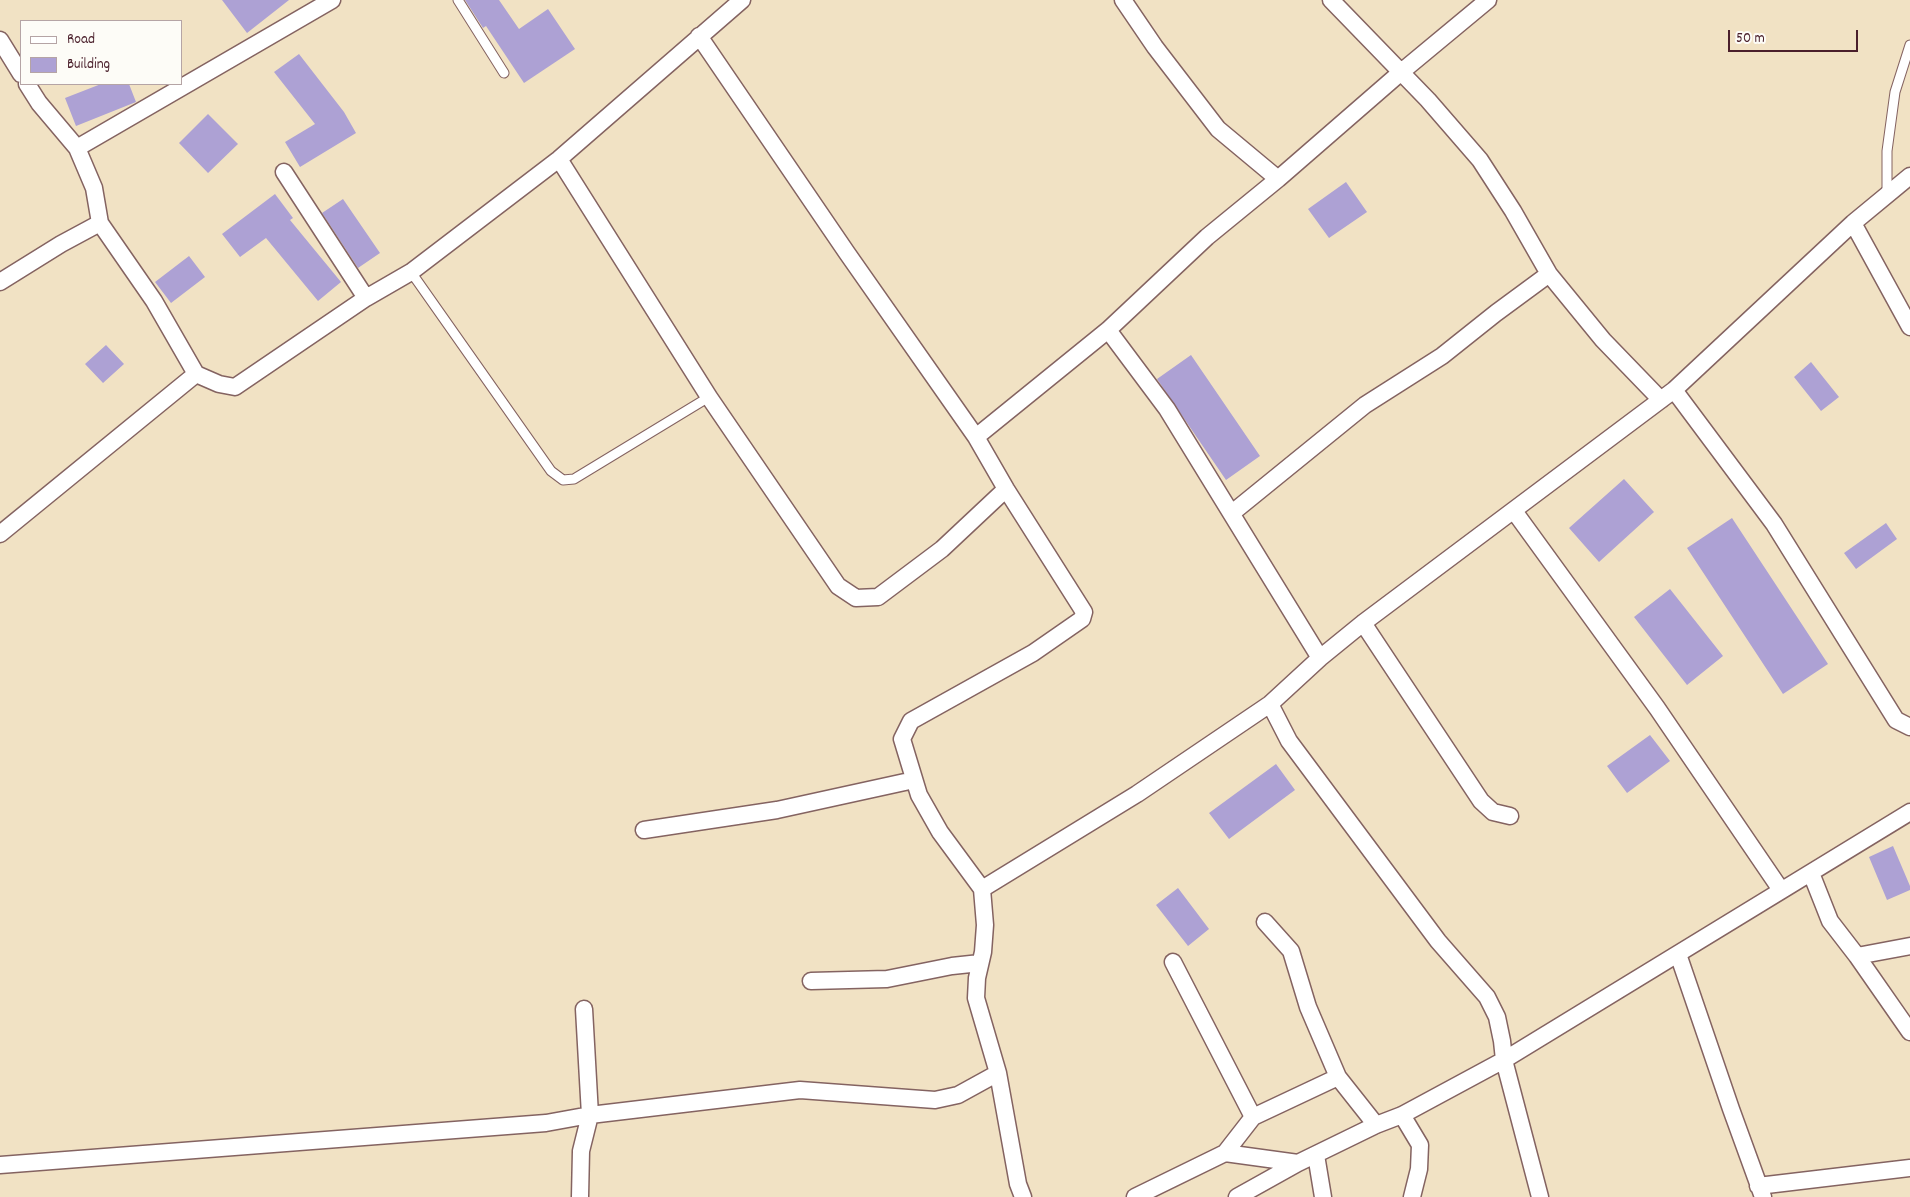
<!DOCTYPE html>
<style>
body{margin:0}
#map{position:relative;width:1910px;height:1197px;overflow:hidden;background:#f1e2c4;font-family:Dekko,sans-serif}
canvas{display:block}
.legend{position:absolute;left:20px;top:20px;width:162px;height:65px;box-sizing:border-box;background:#fdfcf7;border:1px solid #b5a4a5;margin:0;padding:6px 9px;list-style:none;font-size:15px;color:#4a1f2b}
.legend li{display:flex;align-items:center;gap:10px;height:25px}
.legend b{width:25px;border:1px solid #b5a4a5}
.scale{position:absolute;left:1728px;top:30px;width:130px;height:22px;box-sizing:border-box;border:2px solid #4a1f2b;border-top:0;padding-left:6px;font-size:15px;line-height:18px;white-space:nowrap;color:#4a1f2b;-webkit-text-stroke:4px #fdfcf7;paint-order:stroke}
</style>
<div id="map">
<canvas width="1910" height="1197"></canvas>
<ul class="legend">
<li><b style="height:6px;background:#fff"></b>Road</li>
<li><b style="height:14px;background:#ada1d4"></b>Building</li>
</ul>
<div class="scale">50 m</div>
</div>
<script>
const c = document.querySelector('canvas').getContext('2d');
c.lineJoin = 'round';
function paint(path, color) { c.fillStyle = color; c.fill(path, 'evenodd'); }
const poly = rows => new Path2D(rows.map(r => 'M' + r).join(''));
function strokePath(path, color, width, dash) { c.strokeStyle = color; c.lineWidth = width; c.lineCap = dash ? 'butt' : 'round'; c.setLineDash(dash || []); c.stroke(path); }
const building = poly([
 [222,0,289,0,247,33],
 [465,0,499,0,519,29,548,9,575,49,524,83,486,26,483,28],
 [299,54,344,112,356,133,300,167,285,142,315,124,274,72],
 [101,84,129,84,136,102,76,126,65,98],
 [208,114,238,144,208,173,179,143],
 [1346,182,1367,212,1329,238,1308,209],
 [275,194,293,218,290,220,341,282,318,301,266,238,240,257,222,234],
 [343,199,380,253,358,268,322,213],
 [189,256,205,277,171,303,155,282],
 [106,345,124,364,103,383,85,364],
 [1191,355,1260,456,1226,480,1157,379],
 [1811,362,1839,397,1821,411,1794,377],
 [1624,479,1654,512,1599,562,1569,528],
 [1732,518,1828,664,1783,694,1687,548],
 [1886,523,1897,539,1856,569,1844,553],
 [1670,589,1723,656,1687,685,1634,617],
 [1650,735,1670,761,1627,793,1607,766],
 [1276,764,1295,790,1229,839,1209,813],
 [1893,846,1910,886,1910,890,1887,900,1869,857],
 [1178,888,1209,929,1188,946,1156,905]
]);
const lane = poly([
 [458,0,504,73],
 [1887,195,1887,151,1895,92,1910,45],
 [411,272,551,471,563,480,574,479,709,397]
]);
const street = poly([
 [1123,0,1155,47,1218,129,1278,179],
 [1331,0,1428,100,1480,160,1513,211,1549,274,1603,340,1661,400],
 [699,36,847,253,976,437,1006,489,1084,612,1082,619,1033,653,911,721,902,739,919,795,940,832,982,889,985,925,983,952,977,978,976,998,998,1073,1018,1184,1023,1197],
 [0,40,21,74],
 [27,84,39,103,77,148,94,188,100,223,154,301,196,374,219,384,235,387,366,298,411,272,559,159,742,0],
 [77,148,332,0],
 [559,159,709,397,838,586,856,598,878,597,942,549,1006,489],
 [284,172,366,298],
 [1853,223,1910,327],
 [0,282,61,244,100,223],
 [1108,330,1167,409,1320,658],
 [1674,390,1774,524,1896,720,1910,727],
 [976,437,1108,330,1207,237,1278,179,1400,73,1488,0],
 [1514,511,1657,708,1781,890],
 [1232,513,1365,405,1442,356,1496,313,1549,274],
 [0,534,196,374],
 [1363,623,1481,801,1493,812,1510,816],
 [1270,704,1289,741,1438,941,1487,997,1497,1017,1502,1041,1504,1060,1540,1197],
 [644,830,777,810,914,780],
 [1811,873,1830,921,1857,956,1910,1032],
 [982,889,1137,794,1270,704,1320,658,1363,623,1674,390,1853,223,1910,176],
 [1265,922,1291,951,1308,1007,1338,1077,1376,1125],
 [1678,954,1731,1109,1763,1197],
 [1857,956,1910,946],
 [1173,962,1253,1117],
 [811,981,887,979,952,966,980,963],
 [584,1009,590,1115,800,1090,935,1100,958,1095,998,1073],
 [1402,1115,1420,1145,1419,1169,1412,1197],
 [1225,1153,1298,1163],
 [1316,1155,1323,1197],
 [0,1165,546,1123,590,1115,581,1151,580,1197],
 [1758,1186,1910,1168],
 [1135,1197,1225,1153,1253,1117,1338,1077],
 [1237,1197,1298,1163,1376,1125,1402,1115,1504,1060,1910,812]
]);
paint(building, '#ada1d4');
strokePath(lane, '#846361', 11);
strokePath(street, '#846361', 19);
strokePath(lane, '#fff', 9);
strokePath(street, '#fff', 16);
</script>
